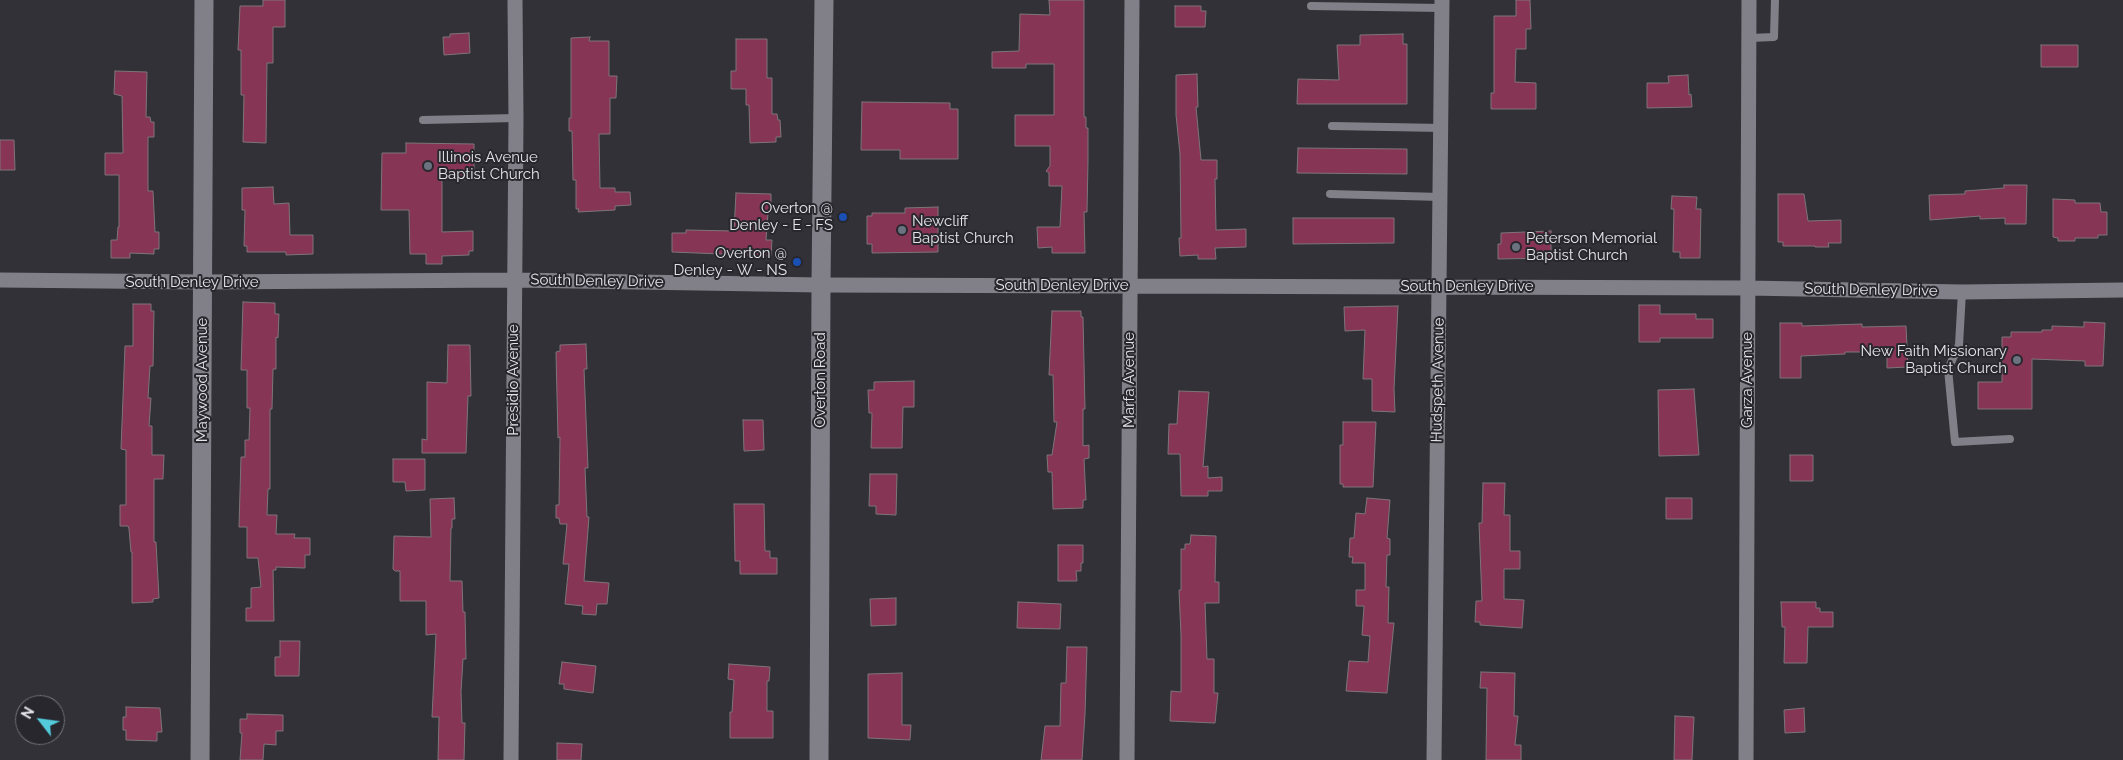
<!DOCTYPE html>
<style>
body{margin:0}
#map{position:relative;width:2123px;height:760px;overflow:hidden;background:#323138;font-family:Raleway,sans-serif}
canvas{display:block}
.north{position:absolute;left:15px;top:695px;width:50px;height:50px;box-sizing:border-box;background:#28272e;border:1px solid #737378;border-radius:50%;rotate:300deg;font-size:14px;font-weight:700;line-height:20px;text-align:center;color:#e4e4e8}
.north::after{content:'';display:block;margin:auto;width:18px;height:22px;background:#53cbdb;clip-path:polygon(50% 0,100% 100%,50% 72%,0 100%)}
</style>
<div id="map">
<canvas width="2123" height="760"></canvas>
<div class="north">N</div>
</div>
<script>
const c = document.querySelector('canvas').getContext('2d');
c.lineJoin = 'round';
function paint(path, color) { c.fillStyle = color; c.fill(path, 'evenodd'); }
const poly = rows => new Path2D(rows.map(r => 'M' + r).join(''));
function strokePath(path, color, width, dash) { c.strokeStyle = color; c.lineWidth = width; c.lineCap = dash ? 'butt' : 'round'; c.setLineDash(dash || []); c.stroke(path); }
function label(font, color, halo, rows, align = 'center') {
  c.font = font + ' Raleway,sans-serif'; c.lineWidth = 4; c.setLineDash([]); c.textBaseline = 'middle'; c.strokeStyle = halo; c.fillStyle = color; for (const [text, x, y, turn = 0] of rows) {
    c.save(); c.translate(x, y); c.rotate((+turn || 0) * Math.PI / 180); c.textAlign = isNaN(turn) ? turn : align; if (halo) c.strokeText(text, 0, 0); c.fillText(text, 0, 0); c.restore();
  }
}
const building = poly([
 [263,0,285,0,285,27,273,27,273,63,267,63,266,143,243,142,244,95,241,95,241,50,238,50,240,6,263,6,263,0],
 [1049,0,1084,0,1084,117,1086,117,1086,128,1088,128,1088,161,1087,212,1084,212,1085,253,1052,253,1052,247,1038,248,1037,227,1060,227,1062,186,1049,186,1049,173,1046,171,1050,166,1050,146,1015,146,1015,115,1054,115,1054,64,1026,64,1026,68,992,68,992,52,1019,51,1020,14,1050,15,1049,0],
 [1516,0,1530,0,1531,29,1526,29,1526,49,1516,49,1515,82,1536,83,1536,109,1491,109,1491,93,1494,93,1494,16,1516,16,1516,0],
 [1175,6,1201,6,1201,11,1206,11,1205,27,1175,27,1175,6],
 [469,33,470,53,444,55,443,37,450,37,450,34,469,33],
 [1403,34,1403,44,1407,44,1407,104,1297,104,1298,79,1339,80,1337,45,1360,45,1360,35,1403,34],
 [590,37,589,41,609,41,609,76,617,76,616,98,610,98,610,134,599,134,600,188,615,188,615,192,630,192,631,205,615,206,615,210,578,212,579,209,576,209,576,180,573,180,572,131,569,131,569,118,571,118,571,38,590,37],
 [736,39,767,39,767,78,772,78,772,114,777,114,778,120,780,120,781,137,776,137,776,142,750,143,749,105,746,105,746,89,731,89,731,71,736,71,736,39],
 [2041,45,2078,45,2078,67,2041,67,2041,45],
 [115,71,147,72,146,117,150,117,151,122,154,122,154,137,148,137,148,191,153,191,155,232,159,232,159,249,154,249,154,254,130,253,130,258,111,258,111,240,117,240,118,227,119,227,119,175,105,175,105,153,123,153,122,96,114,94,115,71],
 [1197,74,1198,107,1196,107,1201,160,1217,160,1217,179,1215,179,1216,230,1246,229,1246,247,1215,248,1216,259,1198,259,1198,255,1180,256,1179,238,1181,238,1180,154,1176,115,1176,75,1197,74],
 [1688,75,1689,95,1691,94,1692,107,1647,108,1647,83,1669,83,1668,76,1688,75],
 [862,102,950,103,950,109,958,109,958,159,900,159,900,150,861,150,862,102],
 [0,140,14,140,15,170,0,170,0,140],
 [406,143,474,144,474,180,442,179,442,232,473,231,473,251,469,251,469,255,442,256,442,264,426,264,426,254,410,254,409,210,381,210,382,153,406,153,406,143],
 [1298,148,1407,149,1407,174,1297,173,1298,148],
 [2004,185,2027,185,2026,224,2005,224,2005,218,1980,219,1980,216,1930,220,1929,195,1965,194,1965,191,2004,188,2004,185],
 [273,187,274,204,289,203,290,235,313,235,313,254,286,255,286,252,247,252,247,246,244,246,245,210,242,210,242,188,273,187],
 [736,193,771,194,771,213,768,213,766,240,772,240,771,256,672,252,672,233,686,233,686,230,734,231,736,193],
 [1778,194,1804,194,1808,221,1841,220,1841,243,1828,243,1829,247,1815,247,1815,246,1783,246,1783,242,1778,242,1778,194],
 [1672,196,1697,197,1696,209,1701,209,1700,258,1680,258,1680,252,1673,252,1674,209,1671,209,1672,196],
 [2053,199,2075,200,2075,203,2100,203,2101,212,2107,212,2107,235,2098,235,2098,238,2075,238,2075,241,2058,241,2058,238,2053,237,2053,199],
 [938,207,938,252,872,253,872,244,867,244,867,216,872,216,872,213,905,213,905,208,938,207],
 [1293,218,1394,218,1394,243,1293,244,1293,218],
 [1551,231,1551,258,1498,259,1498,244,1501,244,1501,233,1551,231],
 [243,302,275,303,275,314,279,314,278,338,276,337,276,369,273,369,272,409,270,409,270,489,268,489,267,515,277,515,276,534,295,534,294,538,310,538,310,555,305,555,305,568,276,567,276,570,273,570,274,621,246,621,246,608,251,608,251,588,261,587,258,558,247,558,247,527,239,527,241,457,245,457,245,440,249,440,250,408,247,408,247,370,241,370,243,302],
 [133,304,151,304,151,311,154,311,153,366,150,366,148,398,151,398,149,426,152,426,152,455,164,455,163,479,154,479,154,542,156,542,159,598,153,599,153,602,132,603,132,552,131,552,129,529,128,526,120,526,120,505,126,505,126,450,121,449,125,346,133,346,133,304],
 [1639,305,1660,305,1660,314,1696,314,1696,319,1713,319,1713,338,1660,338,1660,342,1639,342,1639,305],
 [1398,306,1394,389,1395,412,1372,411,1372,379,1363,379,1365,330,1345,331,1344,307,1398,306],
 [1052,311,1081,311,1081,317,1083,317,1085,409,1083,409,1083,446,1089,445,1089,458,1084,459,1086,500,1083,500,1083,508,1053,509,1052,472,1048,472,1047,455,1052,455,1057,422,1054,422,1053,375,1049,375,1052,311],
 [2084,322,2105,323,2103,366,2085,366,2085,361,2032,359,2032,409,1978,409,1978,382,2002,382,2002,337,2011,337,2011,332,2042,332,2042,330,2052,330,2052,326,2084,327,2084,322],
 [1780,323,1802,323,1802,326,1862,324,1862,327,1906,326,1908,367,1887,368,1887,352,1845,352,1845,354,1801,356,1801,378,1780,378,1780,323],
 [586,344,587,369,584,369,588,468,585,468,587,517,589,517,584,581,609,583,607,604,597,604,596,615,582,614,583,606,565,604,569,564,563,564,567,524,560,524,559,518,556,518,556,505,559,505,560,437,558,438,556,352,560,351,560,345,586,344],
 [448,345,470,345,471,396,468,396,466,453,422,453,422,439,427,440,427,382,447,383,448,345],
 [914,381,914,407,903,407,902,448,871,448,872,413,869,413,868,390,874,390,874,382,914,381],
 [1694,389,1699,455,1659,456,1658,390,1694,389],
 [1179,391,1209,392,1203,467,1208,466,1208,478,1222,477,1222,491,1208,491,1208,496,1181,496,1180,454,1168,454,1169,424,1177,424,1179,391],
 [743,420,763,420,764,450,744,451,743,420],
 [1343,422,1376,422,1373,487,1343,487,1343,484,1340,484,1340,445,1343,445,1343,422],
 [1790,455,1813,455,1813,481,1790,481,1790,455],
 [393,459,425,459,425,490,406,491,405,482,393,482,393,459],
 [870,474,897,474,896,515,876,514,876,506,869,506,870,474],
 [1483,483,1505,483,1504,515,1510,515,1510,551,1520,551,1520,569,1504,569,1504,599,1524,600,1522,628,1480,625,1480,622,1475,622,1476,601,1482,601,1479,523,1482,523,1483,483],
 [454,498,455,519,452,519,452,528,451,528,450,581,462,581,463,612,465,612,466,659,463,659,461,692,462,723,465,723,464,760,438,760,439,717,432,717,436,634,426,635,426,601,400,601,400,571,395,571,393,569,394,536,431,537,430,499,454,498],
 [1367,498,1390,500,1387,538,1390,539,1390,555,1387,555,1386,587,1389,587,1388,623,1394,623,1387,693,1346,691,1349,661,1368,662,1370,636,1362,635,1364,606,1356,606,1356,590,1365,590,1365,563,1352,563,1353,557,1349,557,1350,538,1354,538,1356,513,1365,514,1367,498],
 [1666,498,1692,498,1692,519,1666,519,1666,498],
 [734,504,764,504,765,551,770,551,770,558,777,558,777,574,740,574,740,561,735,561,734,504],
 [1191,535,1216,536,1215,582,1219,582,1219,603,1205,603,1207,659,1214,659,1214,693,1218,693,1215,723,1170,721,1171,691,1181,692,1181,635,1179,590,1181,590,1181,549,1185,549,1185,544,1190,544,1191,535],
 [1058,545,1083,545,1083,563,1081,563,1081,571,1076,571,1077,581,1058,581,1058,545],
 [896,598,896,625,871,626,870,599,896,598],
 [1018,602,1061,604,1060,629,1017,628,1018,602],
 [1781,602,1816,602,1816,608,1820,608,1820,612,1833,612,1833,627,1808,627,1807,663,1784,663,1785,627,1782,627,1781,602],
 [280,641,300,641,299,676,275,676,275,657,280,657,280,641],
 [1067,647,1087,647,1085,714,1082,760,1041,760,1045,726,1060,726,1061,683,1066,683,1067,647],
 [562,662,596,666,593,693,564,689,564,684,559,684,562,662],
 [729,664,770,667,769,681,767,681,767,711,773,711,773,738,730,738,730,712,732,712,734,680,728,679,729,664],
 [1481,672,1515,673,1514,716,1518,716,1515,745,1521,745,1521,760,1486,760,1487,688,1480,688,1481,672],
 [902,673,902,725,911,725,910,740,868,738,868,674,902,673],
 [126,707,160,708,162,732,157,732,157,741,126,740,126,730,123,730,123,717,126,717,126,707],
 [1804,708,1805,732,1785,733,1784,710,1804,708],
 [247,714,283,715,283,731,276,731,276,745,264,744,263,760,240,760,242,733,240,733,240,719,247,719,247,714],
 [1675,716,1694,717,1692,760,1674,760,1675,716],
 [557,743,582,744,581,760,557,760,557,743]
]);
const service = poly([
 [1311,6,1442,8],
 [1750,38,1774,37,1775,0],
 [423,120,516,118],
 [1332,126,1442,128],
 [1330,194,1441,197],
 [1962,292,1959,345,1948,369,1955,442,2010,439]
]);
const minor = poly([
 [0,280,202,282,514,280,821,285,1748,288,1962,292,2123,290],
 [511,760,516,118,515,0],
 [1127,760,1132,0],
 [1434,760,1442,0],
 [1746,760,1749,0]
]);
const tertiary = poly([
 [200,760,204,0],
 [819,760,821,285,824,0]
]);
const markers = [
 [428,166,5,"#6b7280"],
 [843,217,5,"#1a4fb4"],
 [902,230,5,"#6b7280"],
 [1516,247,5,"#6b7280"],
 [797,262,5,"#1a4fb4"],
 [2017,360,5,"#6b7280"]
];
const poiNames = [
 ["Illinois Avenue",438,157],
 ["Baptist Church",438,174],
 ["Overton @",833,208,"right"],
 ["Denley - E - FS",833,225,"right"],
 ["Newcliff",912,221],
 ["Baptist Church",912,238],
 ["Peterson Memorial",1526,238],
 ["Baptist Church",1526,255],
 ["Overton @",787,253,"right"],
 ["Denley - W - NS",787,270,"right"],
 ["New Faith Missionary",2007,351,"right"],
 ["Baptist Church",2007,368,"right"]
];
const streetNames = [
 ["South Denley Drive",597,281,1],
 ["South Denley Drive",192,282],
 ["South Denley Drive",1062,285],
 ["South Denley Drive",1467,286],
 ["South Denley Drive",1871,290,1],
 ["Maywood Avenue",202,380,-90],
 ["Presidio Avenue",513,380,-90],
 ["Overton Road",820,380,-90],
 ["Marfa Avenue",1129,380,-90],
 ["Hudspeth Avenue",1438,380,-89],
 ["Garza Avenue",1747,380,-90]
];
paint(building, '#863554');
strokePath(building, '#7e7578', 1);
strokePath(service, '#818088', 8);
strokePath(minor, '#818088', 15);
strokePath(tertiary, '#818088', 19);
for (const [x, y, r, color] of markers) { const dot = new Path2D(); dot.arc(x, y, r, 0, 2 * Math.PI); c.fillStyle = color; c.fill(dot); strokePath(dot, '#28272e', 2); }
label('15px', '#e4e4e8', '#28272e', poiNames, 'left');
label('15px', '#e4e4e8', '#28272e', streetNames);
</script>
